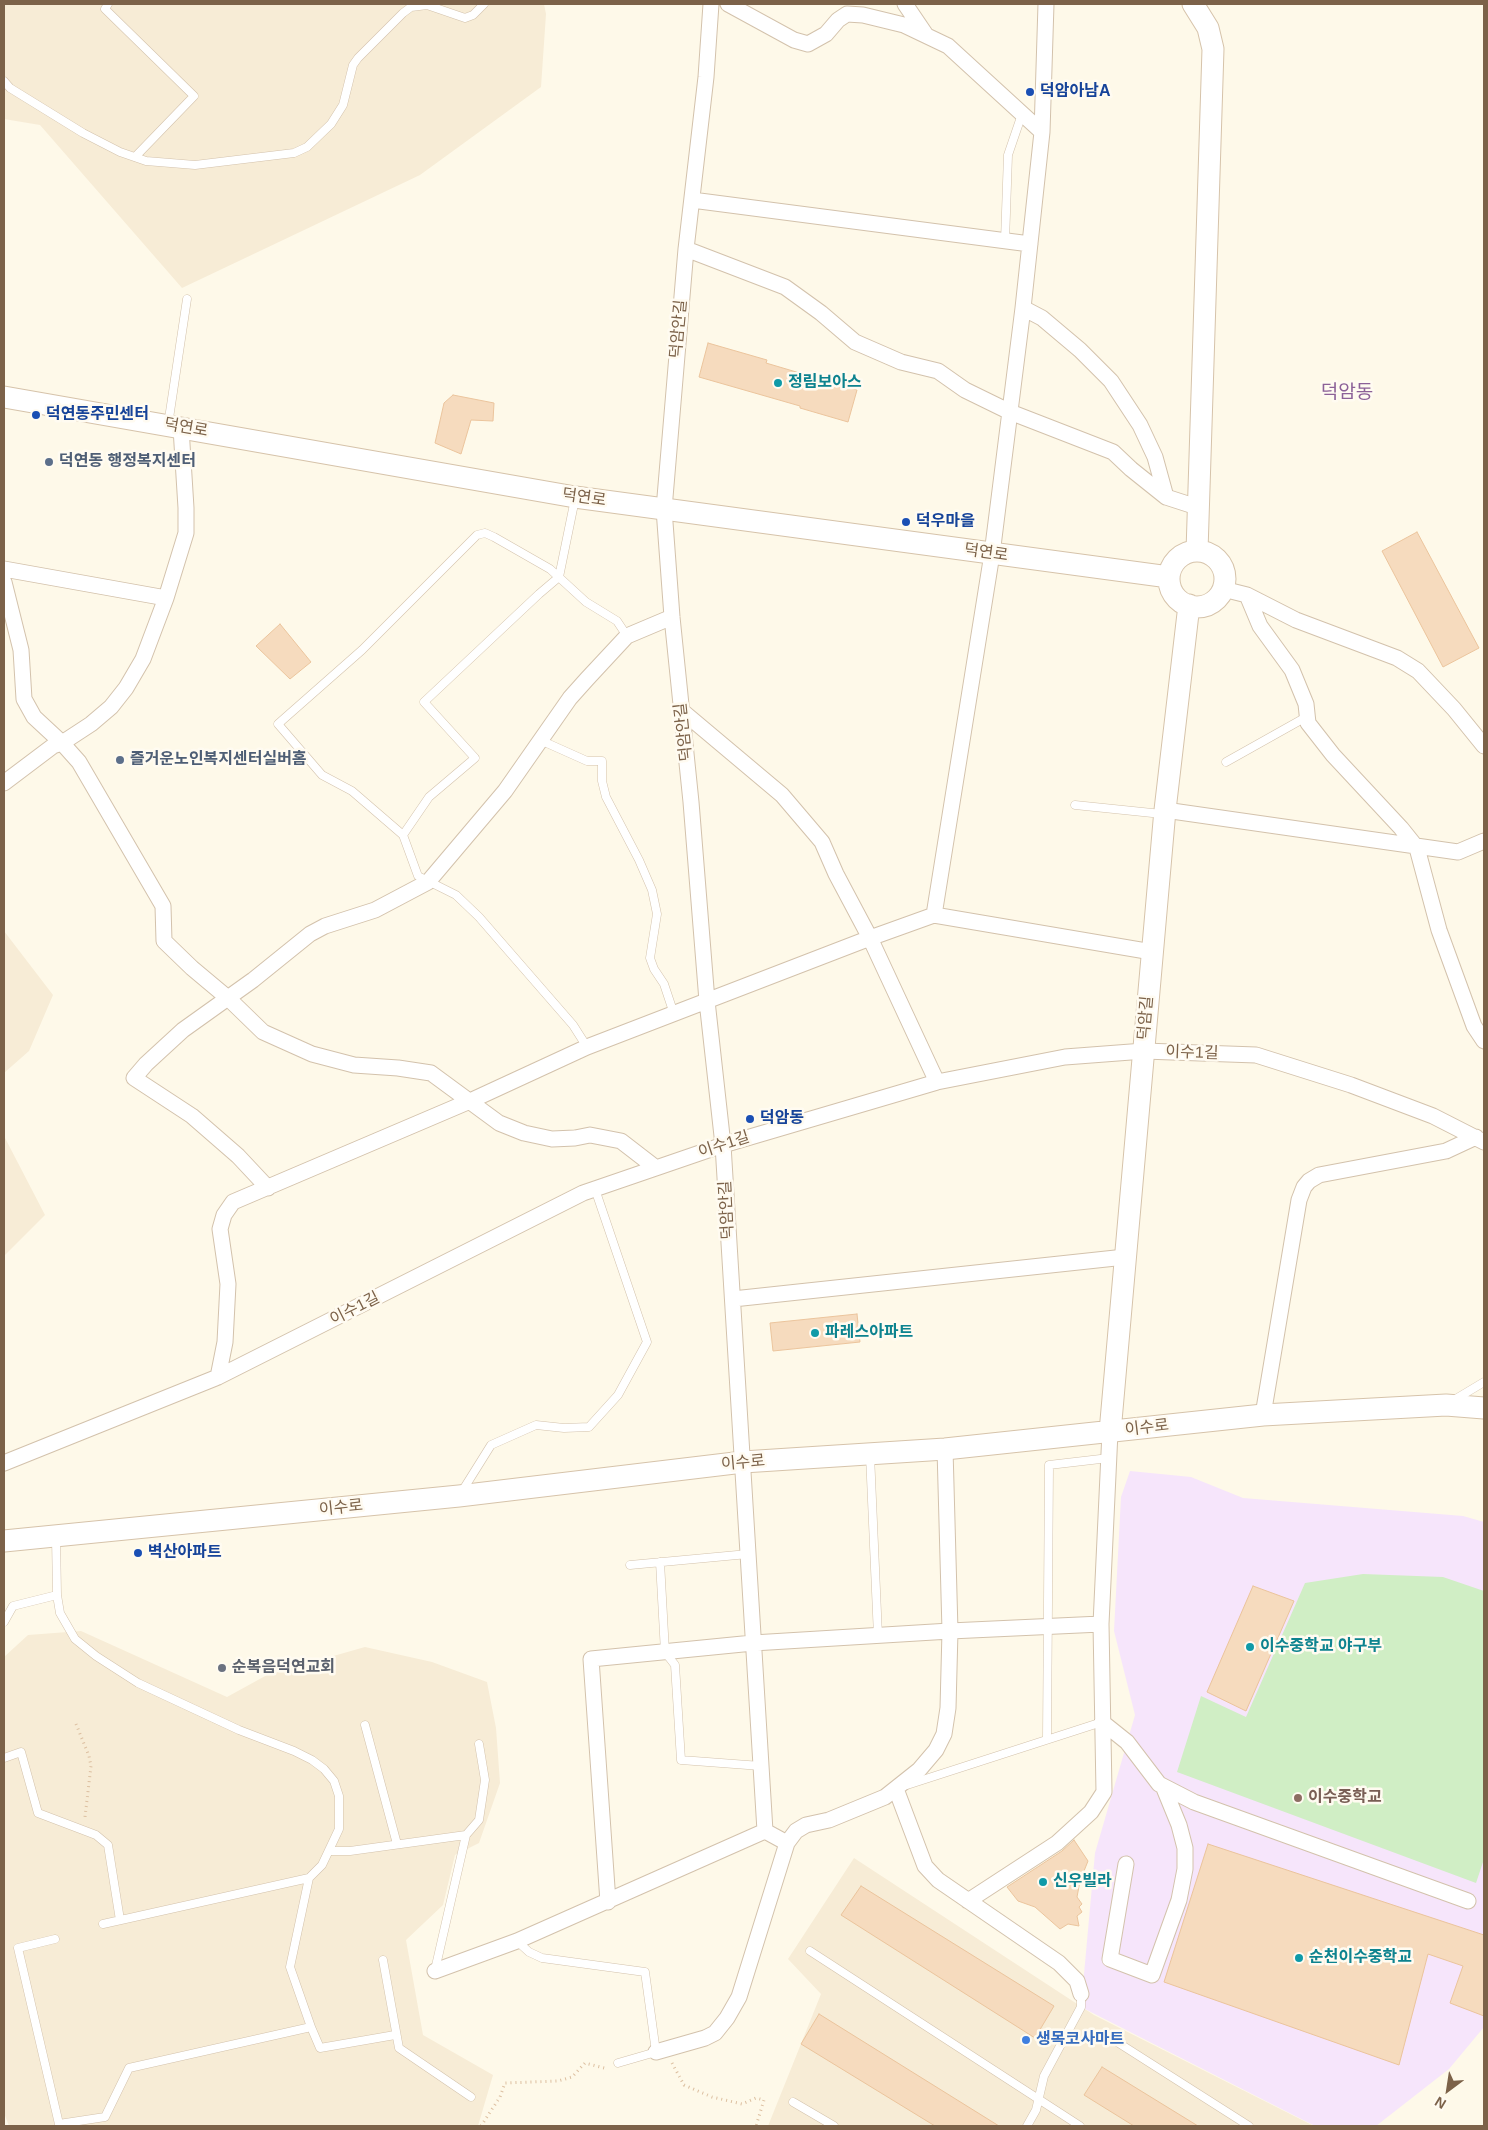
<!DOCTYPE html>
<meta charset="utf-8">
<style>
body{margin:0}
#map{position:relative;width:1488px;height:2130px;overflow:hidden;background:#fef9e9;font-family:Arial,sans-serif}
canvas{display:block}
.frame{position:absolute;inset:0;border:5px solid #7c6249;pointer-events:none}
.north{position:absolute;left:1423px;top:2065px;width:50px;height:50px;-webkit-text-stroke:4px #fffbf1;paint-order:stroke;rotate:211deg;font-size:14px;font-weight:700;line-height:20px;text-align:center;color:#7c6249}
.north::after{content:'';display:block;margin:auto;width:18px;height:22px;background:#7c6249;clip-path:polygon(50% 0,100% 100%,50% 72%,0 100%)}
</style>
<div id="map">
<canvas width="1488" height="2130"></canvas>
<div class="frame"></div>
<div class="north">N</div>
</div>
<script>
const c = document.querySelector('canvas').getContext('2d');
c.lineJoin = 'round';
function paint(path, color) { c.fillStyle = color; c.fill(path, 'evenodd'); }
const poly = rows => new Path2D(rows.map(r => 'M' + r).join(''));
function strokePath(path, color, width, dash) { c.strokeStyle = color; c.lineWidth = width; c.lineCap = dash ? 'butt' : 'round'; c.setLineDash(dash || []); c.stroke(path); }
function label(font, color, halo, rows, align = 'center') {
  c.font = font + ' Arial,"Noto Sans KR",sans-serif'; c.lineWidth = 5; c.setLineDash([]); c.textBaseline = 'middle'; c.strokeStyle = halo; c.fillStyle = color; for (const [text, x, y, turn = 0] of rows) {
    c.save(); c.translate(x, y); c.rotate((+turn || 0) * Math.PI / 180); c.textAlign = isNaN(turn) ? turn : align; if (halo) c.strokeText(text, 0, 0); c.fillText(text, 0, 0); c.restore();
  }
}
const residential = poly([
 [4,4,544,4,546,14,541,87,420,175,182,288,40,125,4,119],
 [4,931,53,995,29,1051,4,1073],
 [4,1136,45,1215,4,1256],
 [81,1631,227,1697,267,1675,365,1647,432,1662,487,1682,496,1728,500,1783,479,1843,455,1855,443,1905,406,1940,423,2035,493,2075,478,2126,9,2126,4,2113,4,1657,28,1635],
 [854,1858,1094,2015,1314,2126,768,2126,821,1994,788,1959]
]);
const education = poly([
 [1130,1471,1191,1477,1243,1498,1463,1516,1484,1522,1484,2027,1449,2069,1376,2126,1315,2126,1081,2007,1095,1853,1135,1715,1114,1631,1121,1497]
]);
const green = poly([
 [1363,1574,1443,1577,1484,1591,1484,1859,1476,1883,1177,1772,1201,1696,1246,1717,1305,1583]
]);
const building = poly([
 [708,343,767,360,766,363,857,390,848,422,800,408,800,406,699,377,708,343],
 [453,395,494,403,493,421,471,420,461,454,435,443,444,403,453,395],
 [1417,532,1479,648,1443,667,1382,551,1417,532],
 [280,624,311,662,290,679,256,646,280,624],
 [857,1314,860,1342,773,1351,770,1323,857,1314],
 [1253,1586,1294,1601,1246,1711,1207,1692,1253,1586],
 [1074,1840,1088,1861,1080,1881,1077,1897,1082,1904,1079,1907,1082,1912,1077,1916,1079,1926,1068,1924,1060,1929,1035,1907,1018,1901,1007,1887,1062,1851,1074,1840],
 [1208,1844,1484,1935,1484,2016,1450,2003,1463,1966,1428,1954,1399,2065,1164,1982,1208,1844],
 [861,1886,1054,2006,1035,2038,841,1915,861,1886],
 [819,2014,999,2126,935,2126,801,2044,819,2014],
 [1102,2067,1198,2126,1134,2126,1084,2095,1102,2067]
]);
const path = poly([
 [76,1724,89,1756,91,1766,85,1817],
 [672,2063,684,2085,712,2097,742,2104,756,2098,764,2100,756,2126],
 [481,2126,500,2097,505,2083,558,2081,572,2077,585,2063,608,2069]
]);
const lane = poly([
 [108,4,105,9,194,96,135,157],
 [4,81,10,88,83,133,120,152,146,161,195,165,294,153,307,147,331,124,343,105,353,65,358,58,403,13,411,7,427,5,465,18,473,15,484,4],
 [1005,241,1008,155,1022,114],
 [168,425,187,299],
 [540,740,587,761,602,761,602,781,606,797,639,860,652,890,657,914,650,958,654,969,664,984,674,1014],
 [1226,762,1308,716],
 [1075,805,1162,814],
 [403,835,429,797,475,758,424,702,539,594,559,577,575,499],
 [587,1047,573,1025,479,917,456,895,418,876,403,835,352,791,322,775,278,724,362,650,477,535,485,533,494,537,550,569,586,602,617,621,627,636],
 [1454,1400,1484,1382],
 [870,1455,878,1636],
 [461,1493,491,1445,536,1425,564,1428,589,1427,618,1395,647,1342,595,1189],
 [56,1537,57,1595,60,1613,75,1639,96,1656,138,1683,239,1730,294,1751,312,1760,324,1769,334,1781,339,1796,339,1829,322,1865,309,1878,103,1924],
 [660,1562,665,1652,675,1665,681,1760,761,1766],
 [630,1565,748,1554],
 [4,1622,13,1606,57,1595],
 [365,1725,397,1844],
 [1047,1739,1049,1465,1109,1458],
 [4,1758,21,1752,38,1813,96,1835,108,1845,120,1920],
 [907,1785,1102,1722],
 [466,1835,479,1820,485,1780,479,1744],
 [330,1851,350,1851,466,1835,435,1970],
 [55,1939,18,1948,59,2124,105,2117,129,2068,311,2027,290,1967,309,1878],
 [517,1941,529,1952,542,1958,645,1972,656,2052,618,2063],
 [810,1951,1080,2126],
 [383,1960,399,2048,471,2097],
 [311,2027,320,2048,395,2035],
 [1117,2042,1249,2126],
 [793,2102,834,2126],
 [1027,2126,1036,2110,1044,2076,1081,2007,1081,1994]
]);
const street = poly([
 [728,4,794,40,808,44,826,34,838,20,847,14,863,15,904,25,948,46,1042,132],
 [905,4,926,35],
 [692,200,1030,244],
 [686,249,785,287,821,313,855,342,901,362,938,371,965,390,1010,412,1113,452,1131,469,1166,497],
 [1023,308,1042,318,1080,350,1111,381,1140,425,1155,457,1166,497,1200,508],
 [4,569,166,598,186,533,186,508,181,428],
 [4,582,21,650,24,699,34,717,62,743,79,762,163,906,164,941,192,968,229,999,263,1032,312,1054,354,1065,398,1068,431,1073,499,1123,524,1133,552,1139,575,1138,590,1135,621,1141,656,1168],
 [1223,589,1247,595,1260,626,1292,670,1306,704,1308,723,1333,755,1401,828,1417,848,1439,930,1474,1026,1484,1041],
 [1247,595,1296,620,1397,658,1418,671,1454,709,1484,746],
 [682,711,782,795,822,842,836,874,870,938,937,1082],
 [4,783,53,746,62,743,91,724,111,707,126,688,143,659,166,598],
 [1165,810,1458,852,1484,841],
 [934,915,992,554,1023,308,1042,132,1046,4],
 [268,1188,238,1156,192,1116,134,1078,146,1064,183,1030,253,980,310,934,325,926,375,910,428,882,505,791,570,698,587,679,627,636,672,617],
 [733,1299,1125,1257],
 [218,1377,225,1342,228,1284,220,1229,224,1215,233,1202,470,1101,587,1047,870,938,934,915,1152,952],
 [1263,1415,1299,1200,1304,1187,1309,1181,1319,1175,1446,1151,1476,1137],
 [4,1463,218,1377,583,1193,723,1145,937,1082,1065,1057,1144,1051,1256,1055,1351,1085,1433,1116,1484,1142],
 [1102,1722,1127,1742,1159,1784,1194,1802,1468,1901],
 [896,1789,925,1866,938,1880,1059,1963,1077,1981,1081,1994],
 [765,1831,787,1843,796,1831,806,1825,829,1820,885,1797,919,1770,936,1750,944,1734,948,1708,950,1631,945,1449],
 [1126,1864,1110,1959,1152,1975,1179,1900,1185,1869,1185,1848,1179,1825,1163,1786],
 [968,1901,1057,1843,1091,1812,1104,1792,1101,1624,1110,1432],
 [608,1902,591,1659,753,1643,950,1631,1101,1624],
 [435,1971,517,1941,765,1831,723,1145,707,1001,691,802,672,617,664,509,686,249,706,77,711,4],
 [656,2052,705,2038,715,2033,727,2018,739,1997,787,1843]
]);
const secondary = poly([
 [1193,4,1208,28,1213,49,1197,551],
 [4,397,575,497,1169,577],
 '1169 579a28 28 0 1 1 56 0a28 28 0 1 1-56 0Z',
 [1110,1432,1165,810,1189,605],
 [4,1541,459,1496,743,1462,945,1449,1263,1415,1446,1405,1484,1408]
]);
const markers = [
 [1030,92,5,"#1a4fb4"],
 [778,383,5,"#0f9aa8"],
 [36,415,5,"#1a4fb4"],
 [49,462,5,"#5c6f8a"],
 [906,522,5,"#1a4fb4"],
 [120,760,5,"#5c6f8a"],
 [750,1119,5,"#1a4fb4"],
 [815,1333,5,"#0f9aa8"],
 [138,1553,5,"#1a4fb4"],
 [1250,1647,5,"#0f9aa8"],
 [222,1668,5,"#6b7280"],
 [1298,1798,5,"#8d6e63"],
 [1043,1882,5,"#0f9aa8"],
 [1299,1958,5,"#0f9aa8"],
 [1026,2040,5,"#3f7fe0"]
];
const transitNames = [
 ["덕암아남A",1040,92],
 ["덕연동주민센터",46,415],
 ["덕우마을",916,522],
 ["덕암동",760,1119],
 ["벽산아파트",148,1553]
];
const streetNames = [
 ["덕암안길",679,329,-85],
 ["덕연로",186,428,10],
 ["덕연로",584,498,8],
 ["덕연로",986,553,8],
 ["덕암안길",684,732,-96],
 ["덕암길",1146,1018,-85],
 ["이수1길",1192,1053,2],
 ["이수1길",724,1145,-18],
 ["덕암안길",727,1210,-93],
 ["이수1길",355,1309,-27],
 ["이수로",1147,1428,-7],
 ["이수로",743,1463,-5],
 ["이수로",341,1508,-6]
];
const cultureNames = [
 ["정림보아스",788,383],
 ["파레스아파트",825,1333],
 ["이수중학교 야구부",1260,1647],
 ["신우빌라",1053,1882],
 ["순천이수중학교",1309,1958]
];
const serviceNames = [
 ["덕연동 행정복지센터",59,462],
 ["즐거운노인복지센터실버홈",130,760]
];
const worshipNames = [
 ["순복음덕연교회",232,1668]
];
const educationNames = [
 ["이수중학교",1308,1798]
];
const shopNames = [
 ["생목코사마트",1036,2040]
];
const quarterNames = [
 ["덕암동",1347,393]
];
paint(residential, '#f7ecd6');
paint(education, '#f6e5fb');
paint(green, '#d0eec5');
paint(building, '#f6dbbe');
strokePath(building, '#ebc49c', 1);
strokePath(lane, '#d3c2ac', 9);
strokePath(street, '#d3c2ac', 17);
strokePath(secondary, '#d6c3aa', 23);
strokePath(path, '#dcbfa0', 3, [1, 4]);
strokePath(lane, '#fff', 8);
strokePath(street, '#fff', 15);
strokePath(secondary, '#fff', 21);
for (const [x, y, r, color] of markers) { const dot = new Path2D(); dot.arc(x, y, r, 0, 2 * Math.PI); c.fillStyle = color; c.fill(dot); strokePath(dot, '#fffbf1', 2); }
label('bold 16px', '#164399', '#fffbf1', transitNames, 'left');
label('16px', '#7c6249', '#fffbf1', streetNames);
label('bold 16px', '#0d838f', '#fffbf1', cultureNames, 'left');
label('bold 16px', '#4e5e75', '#fffbf1', serviceNames, 'left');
label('bold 16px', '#5b616d', '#fffbf1', worshipNames, 'left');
label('bold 16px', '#785e54', '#fffbf1', educationNames, 'left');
label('bold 16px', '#366cbe', '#fffbf1', shopNames, 'left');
label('19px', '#8c6198', '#fffbf1', quarterNames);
</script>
